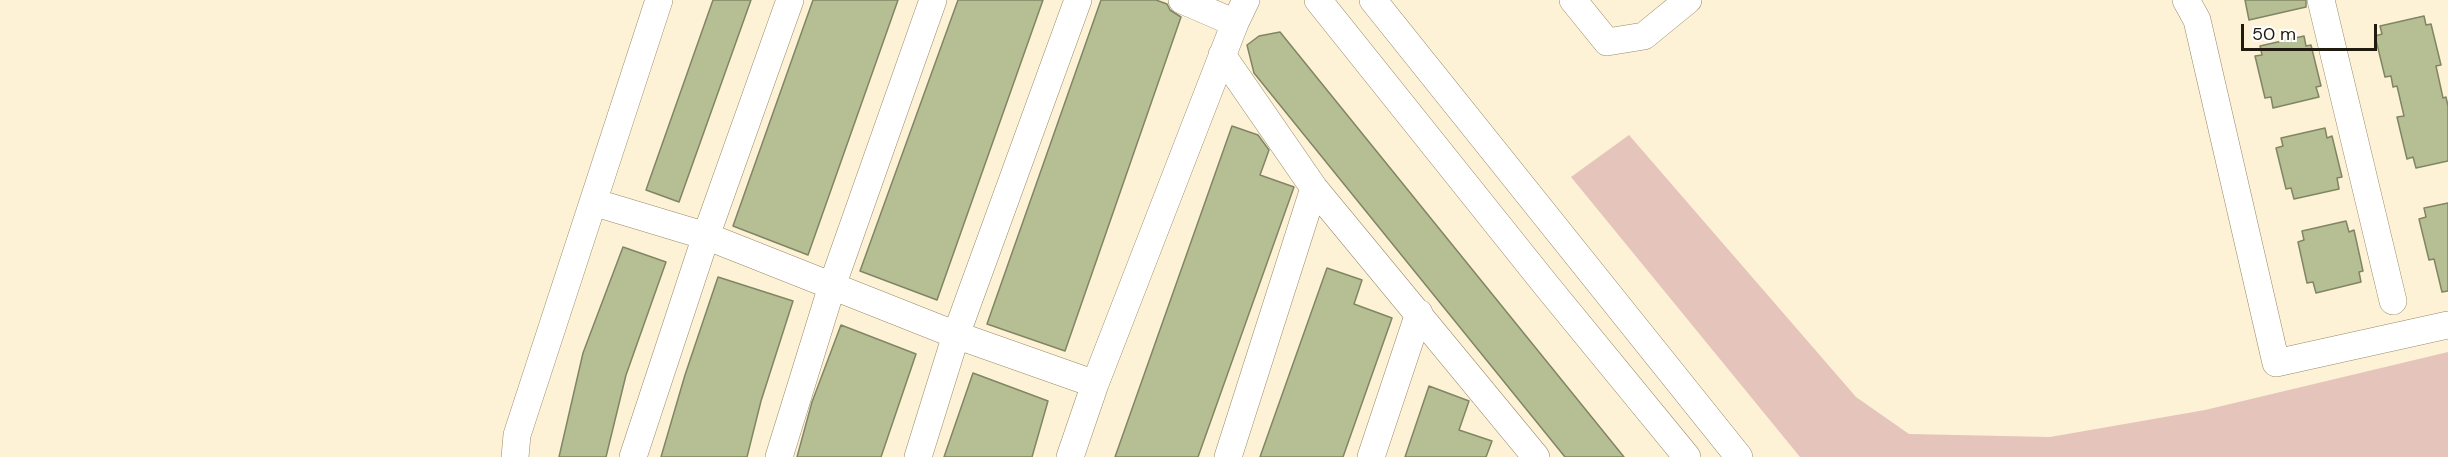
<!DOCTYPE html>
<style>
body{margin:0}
#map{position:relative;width:2448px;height:457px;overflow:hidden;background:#fef2d6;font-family:"DM Sans",sans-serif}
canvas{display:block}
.scale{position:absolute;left:2241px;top:24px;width:136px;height:27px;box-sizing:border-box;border:3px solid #201b0e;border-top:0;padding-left:8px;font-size:18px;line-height:21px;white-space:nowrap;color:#201b0e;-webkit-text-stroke:4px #fff;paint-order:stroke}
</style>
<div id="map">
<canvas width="2448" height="457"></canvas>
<div class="scale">50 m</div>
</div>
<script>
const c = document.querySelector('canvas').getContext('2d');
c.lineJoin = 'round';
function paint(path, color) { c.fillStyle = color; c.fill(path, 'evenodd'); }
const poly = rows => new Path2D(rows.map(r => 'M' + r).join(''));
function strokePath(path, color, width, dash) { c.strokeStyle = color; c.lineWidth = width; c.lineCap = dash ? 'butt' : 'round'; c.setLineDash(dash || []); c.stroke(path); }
const green = poly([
 [1629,135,1856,397,1909,434,2050,437,2205,410,2448,352,2448,457,1800,457,1571,177]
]);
const building = poly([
 [713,0,751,0,679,202,646,190,713,0],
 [813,0,898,0,808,255,733,226,813,0],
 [958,0,1043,0,937,300,860,271,958,0],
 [1101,0,1156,0,1167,4,1170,10,1181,17,1065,351,987,324,1101,0],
 [2245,0,2306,0,2306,7,2249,20,2245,0],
 [2424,16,2426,25,2431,24,2441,65,2436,66,2443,98,2446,97,2448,106,2448,161,2416,168,2413,157,2407,159,2397,117,2404,116,2397,86,2393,87,2391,76,2385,77,2375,36,2382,34,2380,26,2424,16],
 [1280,32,1624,457,1565,457,1254,73,1247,45,1259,36,1280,32],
 [2304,36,2306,46,2311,45,2321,86,2316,87,2319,97,2273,108,2271,97,2265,98,2255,56,2262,55,2260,46,2304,36],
 [1232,126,1258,135,1269,150,1260,175,1294,187,1198,457,1115,457,1232,126],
 [2325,128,2327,138,2332,136,2342,177,2337,178,2339,189,2294,199,2291,188,2286,189,2276,148,2283,146,2281,138,2325,128],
 [2448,203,2448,291,2442,292,2434,259,2429,260,2419,219,2426,217,2424,208,2448,203],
 [2346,221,2349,232,2354,230,2363,271,2359,272,2361,282,2316,293,2313,282,2307,283,2298,242,2304,240,2302,231,2346,221],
 [623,247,666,262,626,375,606,457,559,457,583,353,623,247],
 [1327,268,1362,280,1354,304,1392,318,1343,457,1260,457,1327,268],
 [718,277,793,301,761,401,747,457,661,457,685,375,718,277],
 [841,325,916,354,881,457,797,457,812,402,841,325],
 [973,373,1048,401,1032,457,944,457,973,373],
 [1429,386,1469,401,1459,430,1492,441,1486,457,1405,457,1429,386]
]);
const minor = poly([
 [1182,0,1235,23],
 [1318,0,1546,285,1687,457],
 [1373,0,1739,457],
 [1573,0,1607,42,1644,36,1688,0],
 [2186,0,2197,20,2276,363,2448,325],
 [2321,0,2393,301],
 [1222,55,1314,188,1536,457],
 [593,202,706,236,956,335,1095,384],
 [515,457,517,435,659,0],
 [633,457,706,236,790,0],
 [779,457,832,286,933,0],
 [918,457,956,335,1078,0],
 [1070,457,1095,384,1235,23,1246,0],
 [1228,457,1314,188],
 [1371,457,1419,313]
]);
paint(green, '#e5c4bc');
paint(building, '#b6be93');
strokePath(building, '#808664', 1.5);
strokePath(minor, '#978a69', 28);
strokePath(minor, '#fff', 27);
</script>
